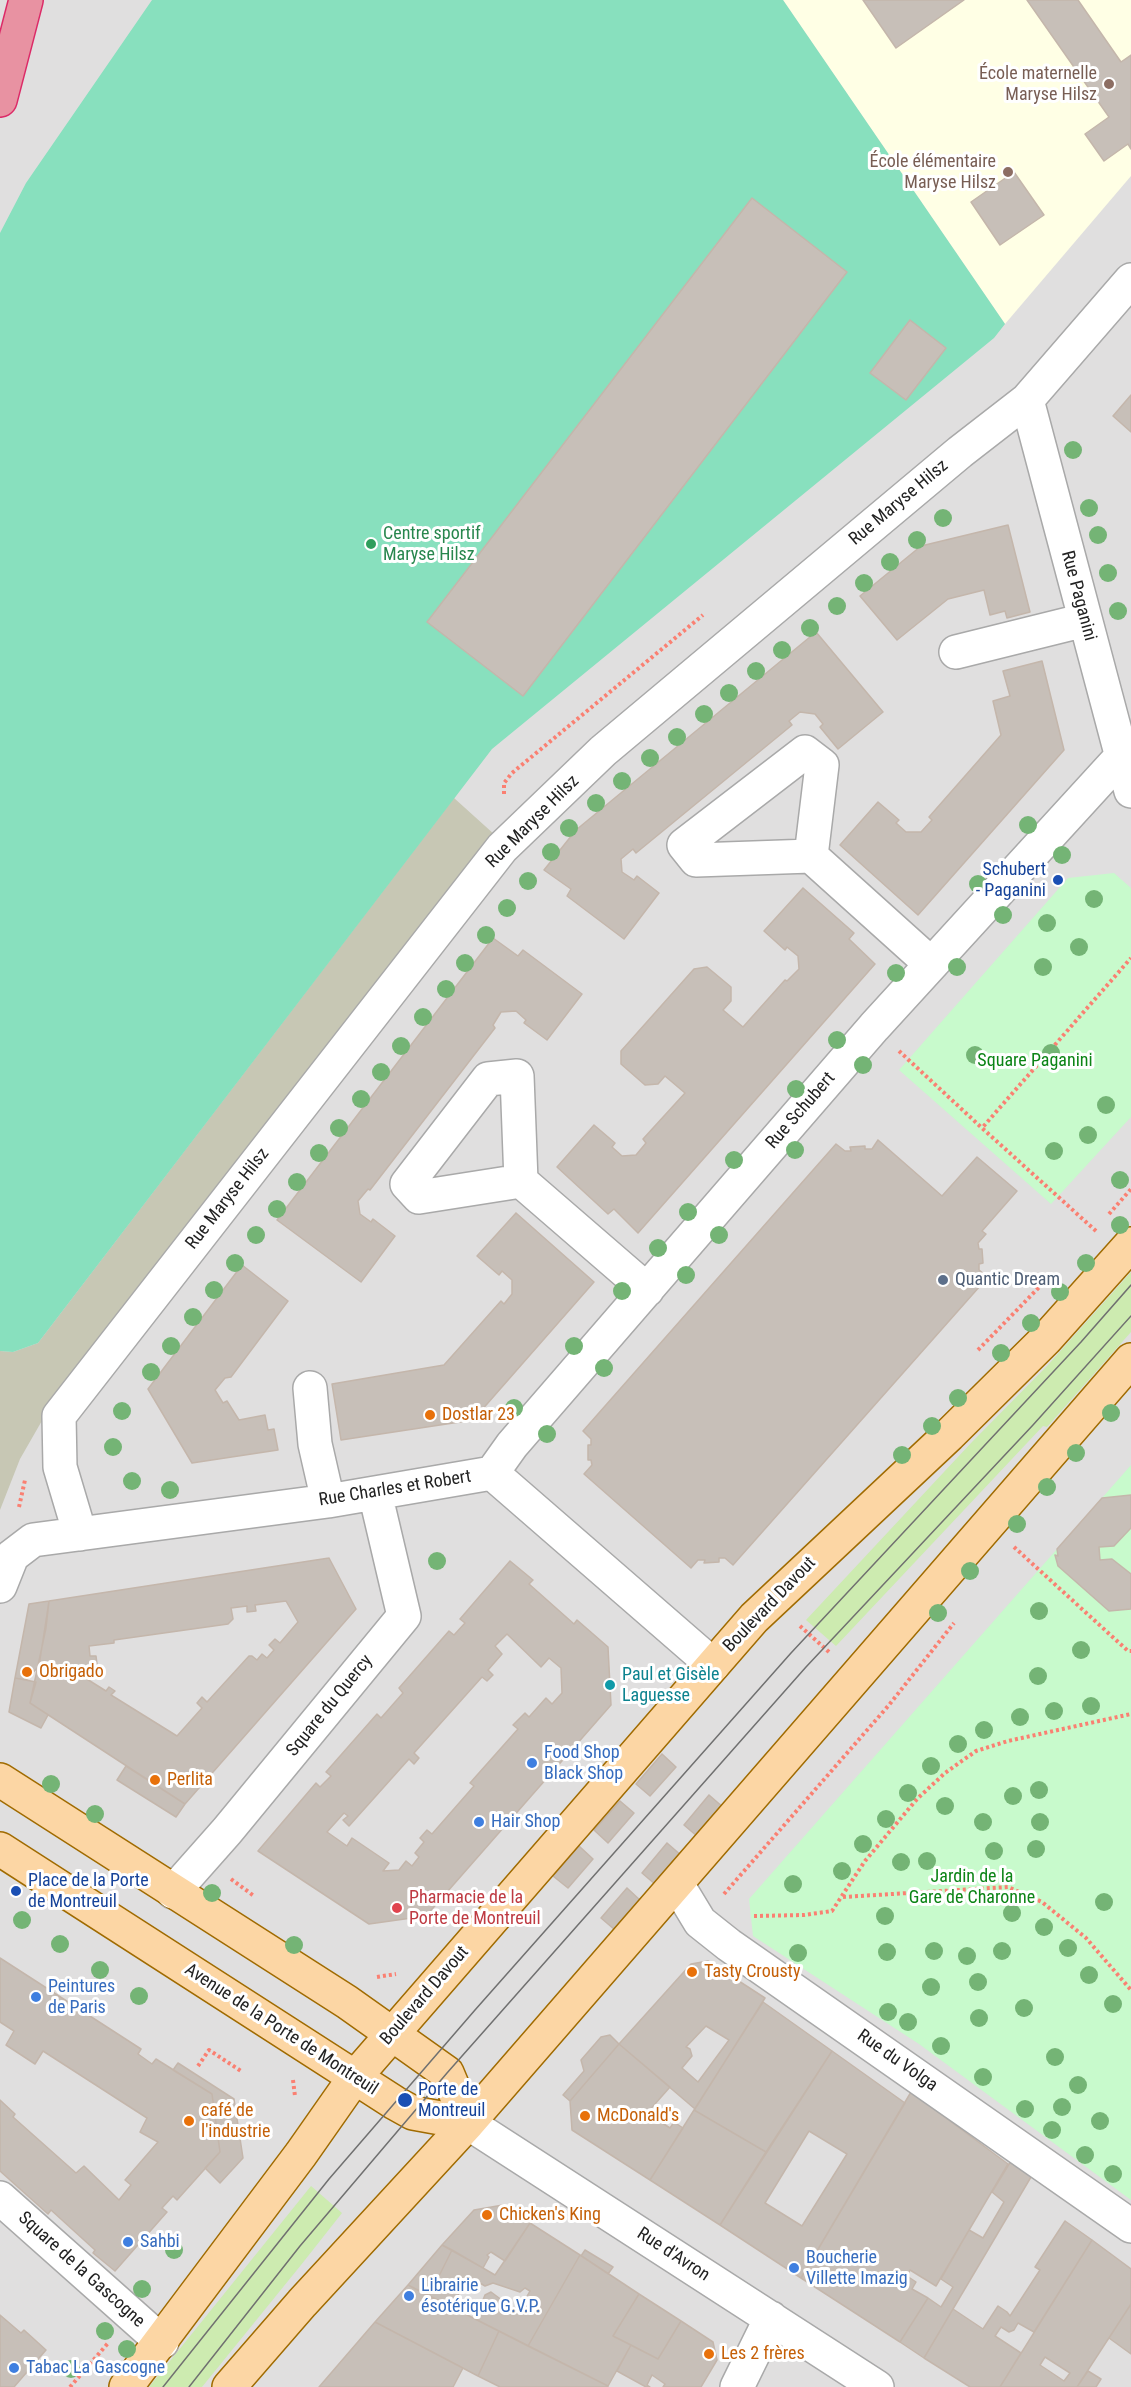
<!DOCTYPE html>
<meta charset="utf-8">
<style>
body{margin:0}
canvas{display:block;background:#f2efe9}
</style>
<canvas width="1131" height="2387"></canvas>
<script>
const c = document.querySelector('canvas').getContext('2d');
c.lineJoin = 'round';
function paint(path, color) { c.fillStyle = color; c.fill(path, 'evenodd'); }
const poly = rows => new Path2D(rows.map(r => 'M' + r).join(''));
function strokePath(path, color, width, dash) { c.strokeStyle = color; c.lineWidth = width; c.lineCap = dash ? 'butt' : 'round'; c.setLineDash(dash || []); c.stroke(path); }
function label(font, color, halo, rows, align = 'center') {
  c.font = font + ' "Roboto Condensed",sans-serif'; c.lineWidth = 6; c.setLineDash([]); c.textBaseline = 'middle'; c.strokeStyle = halo; c.fillStyle = color; for (const [text, x, y, turn = 0] of rows) {
    c.save(); c.translate(x, y); c.rotate((+turn || 0) * Math.PI / 180); c.textAlign = isNaN(turn) ? turn : align; if (halo) c.strokeText(text, 0, 0); c.fillText(text, 0, 0); c.restore();
  }
}
const residential = poly([
 [0,0,1131,0,1131,2387,0,2387]
]);
const education = poly([
 [783,0,1131,0,1131,176,1005,324]
]);
const construction = poly([
 [454,798,495,835,55,1398,20,1459,0,1510,0,1351,13,1352,38,1343]
]);
const grass = poly([
 [1131,1272,1131,1332,1047,1427,1043,1426,836,1646,806,1620,971,1443,1048,1365],
 [311,2186,342,2213,301,2265,202,2387,149,2387]
]);
const park = poly([
 [1114,873,1131,888,1131,1117,1051,1204,899,1070,1068,878],
 [1131,1465,1131,2200,919,2044,753,1936,749,1899]
]);
const pitch = poly([
 [152,0,783,0,1005,324,994,338,492,749,38,1343,13,1352,0,1351,0,233,26,183]
]);
const building = poly([
 [863,0,964,0,896,48,863,0],
 [1027,0,1078,0,1121,62,1131,55,1131,149,1128,144,1104,161,1085,134,1109,117,1027,0],
 [1014,172,1044,215,1000,245,971,202,1014,172],
 [752,198,847,272,523,696,427,622,752,198],
 [910,320,946,348,906,400,870,373,910,320],
 [1131,395,1131,432,1113,416,1131,395],
 [1008,525,1030,612,1007,618,1005,611,990,615,984,590,948,599,897,640,860,596,921,546,1008,525],
 [816,632,883,712,838,749,820,727,823,724,815,714,800,712,789,721,792,725,636,853,633,849,621,859,622,872,634,880,637,876,659,893,624,939,567,896,571,889,544,870,576,830,816,632],
 [1042,661,1064,750,918,915,840,845,878,802,899,820,896,823,906,832,921,832,932,820,929,817,1001,735,993,701,1010,696,1003,671,1042,661],
 [803,888,854,933,849,939,875,964,638,1233,614,1209,608,1214,557,1167,594,1125,615,1143,612,1147,622,1156,636,1155,646,1143,643,1139,685,1093,665,1076,658,1084,645,1085,621,1064,621,1051,694,969,707,967,731,987,731,1001,723,1010,743,1027,785,980,787,981,799,969,798,956,787,947,785,950,764,931,803,888],
 [493,938,518,956,523,950,582,994,547,1040,524,1023,526,1020,516,1011,501,1012,493,1025,495,1028,370,1190,368,1189,358,1201,360,1214,371,1222,373,1219,395,1236,361,1282,277,1220,493,938],
 [878,1140,942,1196,977,1157,1017,1191,982,1231,986,1234,978,1243,979,1249,982,1249,983,1263,979,1264,979,1270,988,1277,733,1565,725,1558,719,1558,719,1562,704,1563,705,1560,698,1560,691,1568,584,1474,592,1465,591,1460,588,1460,588,1445,591,1445,591,1439,583,1431,836,1144,845,1151,851,1151,850,1147,865,1146,865,1149,872,1149,878,1140],
 [516,1213,594,1282,473,1420,341,1440,332,1384,444,1365,501,1301,504,1304,512,1294,512,1280,502,1271,499,1275,477,1256,516,1213],
 [242,1265,288,1301,231,1377,225,1378,215,1390,223,1403,227,1401,239,1420,265,1415,268,1430,274,1429,278,1450,192,1463,148,1389,242,1265],
 [1131,1495,1131,1528,1114,1546,1099,1547,1100,1560,1112,1559,1131,1574,1131,1609,1109,1611,1058,1566,1055,1555,1058,1556,1057,1549,1102,1498,1131,1495],
 [329,1558,356,1609,185,1804,30,1703,46,1628,49,1601,329,1558],
 [286,1601,298,1622,280,1643,275,1639,269,1645,274,1650,267,1658,262,1654,257,1660,252,1656,249,1656,207,1702,202,1697,197,1703,202,1708,177,1736,111,1695,115,1691,109,1687,106,1691,82,1676,87,1667,93,1670,97,1664,96,1656,90,1656,89,1646,114,1643,114,1640,228,1624,233,1619,231,1608,247,1606,247,1612,256,1611,255,1605,286,1601],
 [510,1561,533,1580,529,1584,574,1624,577,1620,608,1647,611,1705,426,1916,369,1924,258,1851,316,1783,320,1787,331,1776,326,1772,377,1714,381,1718,403,1693,399,1688,449,1631,454,1635,465,1623,460,1619,510,1561],
 [507,1634,541,1667,549,1658,561,1668,562,1693,552,1704,546,1698,529,1717,525,1713,513,1725,518,1729,470,1783,474,1786,432,1834,427,1830,420,1838,424,1842,415,1853,419,1857,412,1866,406,1861,399,1870,383,1871,389,1863,352,1838,347,1846,327,1832,344,1813,348,1816,343,1820,349,1826,409,1759,414,1764,419,1758,414,1753,482,1677,487,1681,493,1675,488,1670,502,1654,495,1646,507,1634],
 [49,1601,39,1666,26,1680,15,1678,29,1604,49,1601],
 [15,1678,36,1682,30,1703,48,1715,41,1728,9,1712,15,1678],
 [662,1754,676,1767,650,1796,636,1784,662,1754],
 [126,1766,185,1804,176,1817,117,1780,126,1766],
 [709,1795,724,1808,698,1837,684,1825,709,1795],
 [620,1801,634,1813,608,1843,594,1830,620,1801],
 [667,1843,682,1856,656,1885,642,1873,667,1843],
 [579,1846,593,1859,568,1888,553,1876,579,1846],
 [627,1888,641,1901,615,1930,601,1918,627,1888],
 [0,1958,141,2049,138,2054,152,2064,156,2059,212,2094,220,2152,177,2200,173,2196,162,2208,167,2212,115,2271,93,2253,95,2250,51,2210,48,2214,0,2171,0,2100,15,2114,13,2117,76,2173,84,2166,119,2200,131,2185,125,2180,158,2142,140,2132,147,2118,43,2051,35,2064,6,2045,14,2031,0,2022,0,1958],
 [708,1961,765,1998,695,2109,619,2044,691,1964,708,1961],
 [706,2026,729,2040,698,2082,682,2068,692,2056,690,2049,686,2047,706,2026],
 [763,2002,832,2051,766,2152,694,2110,763,2002],
 [610,2035,619,2044,570,2101,563,2095,584,2071,581,2060,601,2037,610,2035],
 [619,2044,670,2087,647,2113,670,2128,674,2122,683,2128,650,2180,572,2130,570,2101,619,2044],
 [832,2051,905,2103,801,2278,720,2225,832,2051],
 [809,2131,847,2154,802,2226,765,2203,809,2131],
 [178,2063,234,2099,243,2158,220,2183,205,2168,220,2152,212,2094,173,2070,178,2063],
 [911,2092,1008,2164,936,2286,910,2270,907,2276,916,2282,912,2289,928,2298,900,2342,801,2278,911,2092],
 [694,2110,766,2152,720,2225,650,2180,694,2110],
 [1011,2161,1031,2177,924,2358,900,2342,928,2298,941,2307,953,2287,941,2279,969,2230,983,2238,1004,2202,992,2192,1011,2161],
 [503,2205,530,2223,505,2261,491,2252,487,2255,489,2257,483,2268,442,2245,474,2210,503,2205],
 [1065,2221,1092,2240,1034,2332,1018,2323,1014,2330,1009,2332,1001,2327,995,2336,1021,2353,1000,2387,970,2387,924,2358,953,2309,983,2329,998,2306,1007,2312,1010,2316,1040,2270,1035,2267,1065,2221],
 [530,2223,580,2255,528,2346,475,2319,485,2295,491,2292,518,2312,530,2291,525,2288,520,2292,493,2283,485,2286,468,2276,452,2307,429,2296,452,2250,495,2275,530,2223],
 [1092,2240,1131,2269,1131,2304,1077,2387,1000,2387,1092,2240],
 [1045,2357,1070,2373,1064,2381,1040,2365,1045,2357],
 [442,2245,452,2250,429,2296,408,2285,442,2245],
 [585,2250,613,2267,608,2274,581,2256,585,2250],
 [580,2255,639,2294,613,2336,631,2345,608,2386,528,2346,580,2255],
 [408,2285,499,2331,478,2376,375,2322,408,2285],
 [639,2294,681,2321,658,2359,613,2336,639,2294],
 [1131,2304,1131,2354,1109,2338,1131,2304],
 [0,2315,21,2333,24,2330,46,2350,14,2387,0,2387,0,2315],
 [681,2321,713,2342,717,2360,701,2387,663,2387,665,2384,652,2375,647,2385,650,2387,646,2387,617,2371,631,2345,658,2359,681,2321],
 [375,2322,463,2368,453,2387,319,2387,375,2322],
 [499,2331,608,2386,608,2387,500,2387,478,2376,499,2331],
 [1088,2371,1101,2379,1096,2387,1077,2387,1088,2371]
]);
const path = poly([
 [504,794,504,783,512,773,703,615],
 [899,1051,982,1128],
 [1109,1214,1131,1189],
 [1096,1231,982,1128,1131,958],
 [978,1350,1050,1276],
 [19,1507,25,1480],
 [1014,1547,1128,1651,1131,1651],
 [800,1626,830,1653],
 [231,1879,254,1896],
 [724,1894,889,1705,954,1623],
 [843,1897,1008,1887,1042,1902,1086,1938,1131,1990],
 [754,1916,804,1915,832,1911,865,1861,917,1799,945,1773,976,1751,1008,1741,1131,1714],
 [377,1977,396,1974],
 [198,2066,209,2050,241,2071],
 [293,2080,295,2096],
 [70,2387,109,2342]
]);
const minor = poly([
 [1027,400,1131,791],
 [956,652,1085,620],
 [811,856,822,765,805,752,684,845,696,860,811,856,931,964],
 [521,1181,419,1197,407,1184,488,1079,517,1076,521,1181,647,1290],
 [310,1388,315,1444,328,1501],
 [492,1473,512,1445,874,1027,1131,746],
 [80,1534,60,1467,59,1416,502,848,603,751,960,452,1027,400,1131,280],
 [0,1586,12,1556,33,1540,328,1501,492,1473,713,1665],
 [677,1884,700,1922,729,1945,1131,2226],
 [173,1892,227,1831,404,1616,375,1493],
 [468,2123,877,2387],
 [0,2198,162,2342],
 [737,2387,771,2318]
]);
const major = poly([
 [0,1780,347,2002,447,2073,468,2123],
 [0,1849,395,2103,413,2113,468,2123],
 [126,2387,301,2154,355,2077,754,1618,949,1435,1046,1339,1131,1244],
 [229,2387,302,2303,468,2123,1131,1360]
]);
const highway = poly([
 [0,100,26,0]
]);
const tram = poly([
 [163,2387,329,2179,475,2010,791,1653,1081,1342,1131,1285],
 [189,2387,300,2246,447,2073,806,1667,1033,1425,1131,1316]
]);
const trees = [
 [1073,450],
 [1089,508],
 [943,518],
 [1098,535],
 [917,540],
 [890,562],
 [1108,573],
 [864,583],
 [837,606],
 [1118,611],
 [810,628],
 [782,650],
 [756,671],
 [729,693],
 [704,714],
 [677,737],
 [650,758],
 [622,781],
 [596,803],
 [1028,825],
 [569,828],
 [551,852],
 [1062,855],
 [528,881],
 [978,884],
 [1094,899],
 [507,908],
 [1003,915],
 [1047,923],
 [486,935],
 [1079,947],
 [465,963],
 [957,967],
 [1043,967],
 [896,973],
 [446,989],
 [423,1017],
 [837,1040],
 [401,1046],
 [1051,1053],
 [975,1055],
 [863,1065],
 [381,1072],
 [796,1089],
 [361,1099],
 [1106,1105],
 [339,1128],
 [1088,1135],
 [795,1150],
 [1054,1151],
 [319,1153],
 [734,1160],
 [1120,1180],
 [297,1182],
 [277,1209],
 [688,1212],
 [1120,1225],
 [256,1235],
 [719,1235],
 [658,1248],
 [235,1263],
 [1086,1263],
 [686,1275],
 [214,1290],
 [622,1291],
 [1060,1292],
 [193,1317],
 [1031,1323],
 [171,1346],
 [574,1346],
 [1001,1353],
 [604,1368],
 [151,1372],
 [958,1398],
 [514,1408],
 [122,1411],
 [1111,1413],
 [932,1426],
 [547,1434],
 [113,1447],
 [1076,1453],
 [902,1455],
 [132,1481],
 [1047,1487],
 [170,1490],
 [1017,1524],
 [437,1561],
 [970,1571],
 [1039,1611],
 [938,1613],
 [1081,1650],
 [1038,1676],
 [1091,1706],
 [1054,1711],
 [1020,1717],
 [984,1730],
 [958,1744],
 [931,1766],
 [51,1784],
 [1039,1790],
 [908,1793],
 [1013,1796],
 [945,1806],
 [95,1814],
 [886,1819],
 [983,1822],
 [1040,1822],
 [863,1844],
 [1036,1849],
 [994,1851],
 [927,1861],
 [901,1862],
 [842,1871],
 [793,1884],
 [212,1893],
 [1104,1902],
 [1012,1913],
 [885,1916],
 [22,1920],
 [1044,1927],
 [60,1944],
 [294,1945],
 [1068,1948],
 [934,1951],
 [1002,1951],
 [887,1952],
 [798,1953],
 [967,1956],
 [100,1970],
 [1089,1975],
 [978,1982],
 [931,1987],
 [139,1996],
 [1113,2004],
 [1024,2008],
 [888,2012],
 [979,2018],
 [908,2022],
 [941,2046],
 [1055,2057],
 [983,2077],
 [1078,2085],
 [1062,2107],
 [1025,2109],
 [1100,2121],
 [1052,2130],
 [1085,2155],
 [1113,2174],
 [174,2250],
 [142,2289],
 [105,2331],
 [127,2349],
 [71,2369]
];
const markers = [
 [1109,84,6,"#8d6e63"],
 [1008,172,6,"#8d6e63"],
 [371,544,6,"#2e9e5b"],
 [1058,880,6,"#1a4fb4"],
 [943,1280,6,"#5c6f8a"],
 [430,1415,6,"#e8710a"],
 [27,1672,6,"#e8710a"],
 [610,1685,6,"#0f9aa8"],
 [532,1763,6,"#3f7fe0"],
 [155,1780,6,"#e8710a"],
 [479,1822,6,"#3f7fe0"],
 [16,1891,6,"#1a4fb4"],
 [397,1908,6,"#e0444e"],
 [692,1972,6,"#e8710a"],
 [36,1997,6,"#3f7fe0"],
 [405,2100,8,"#1a4fb4"],
 [585,2116,6,"#e8710a"],
 [189,2121,6,"#e8710a"],
 [487,2215,6,"#e8710a"],
 [128,2242,6,"#3f7fe0"],
 [794,2268,6,"#3f7fe0"],
 [409,2296,6,"#3f7fe0"],
 [709,2354,6,"#e8710a"],
 [14,2368,6,"#3f7fe0"]
];
const educationNames = [
 ["École maternelle",1097,74],
 ["Maryse Hilsz",1097,95],
 ["École élémentaire",996,162],
 ["Maryse Hilsz",996,183]
];
const streetNames = [
 ["Rue Maryse Hilsz",899,503,-40],
 ["Rue Paganini",1078,596,75],
 ["Rue Maryse Hilsz",533,822,-45],
 ["Rue Schubert",801,1111,-49],
 ["Rue Maryse Hilsz",228,1199,-52],
 ["Rue Charles et Robert",395,1489,-9],
 ["Boulevard Davout",770,1605,-46],
 ["Square du Quercy",330,1706,-51],
 ["Boulevard Davout",425,1996,-49],
 ["Avenue de la Porte de Montreuil",281,2030,33],
 ["Rue du Volga",897,2061,35],
 ["Rue d'Avron",673,2255,33],
 ["Square de la Gascogne",81,2270,42]
];
const leisureNames = [
 ["Centre sportif",383,534],
 ["Maryse Hilsz",383,555]
];
const transitNames = [
 ["Schubert",1046,870,"right"],
 ["- Paganini",1046,891,"right"],
 ["Place de la Porte",28,1881],
 ["de Montreuil",28,1902],
 ["Porte de",418,2090],
 ["Montreuil",418,2111]
];
const parkNames = [
 ["Square Paganini",1035,1061],
 ["Jardin de la",972,1877],
 ["Gare de Charonne",972,1898]
];
const serviceNames = [
 ["Quantic Dream",955,1280]
];
const foodNames = [
 ["Dostlar 23",442,1415],
 ["Obrigado",39,1672],
 ["Perlita",167,1780],
 ["Tasty Crousty",704,1972],
 ["café de",201,2111],
 ["l'industrie",201,2132],
 ["McDonald's",597,2116],
 ["Chicken's King",499,2215],
 ["Les 2 frères",721,2354]
];
const cultureNames = [
 ["Paul et Gisèle",622,1675],
 ["Laguesse",622,1696]
];
const shopNames = [
 ["Food Shop",544,1753],
 ["Black Shop",544,1774],
 ["Hair Shop",491,1822],
 ["Peintures",48,1987],
 ["de Paris",48,2008],
 ["Sahbi",140,2242],
 ["Boucherie",806,2258],
 ["Villette Imazig",806,2279],
 ["Librairie",421,2286],
 ["ésotérique G.V.P.",421,2307],
 ["Tabac La Gascogne",26,2368]
];
const healthNames = [
 ["Pharmacie de la",409,1898],
 ["Porte de Montreuil",409,1919]
];
paint(residential, '#e0dfdf');
paint(education, '#ffffe5');
paint(construction, '#c7c7b4');
paint(grass, '#cdebb0');
paint(park, '#c8facc');
paint(pitch, '#88e0be');
paint(building, '#c7bfb8');
strokePath(building, '#c4b6ab', 1.5);
strokePath(minor, '#a9a9a9', 36);
strokePath(major, '#a06b00', 36);
strokePath(highway, '#dc2a67', 36);
strokePath(path, '#fa8072', 4, [3, 3]);
strokePath(minor, '#fff', 33);
strokePath(major, '#fcd6a4', 33);
strokePath(highway, '#e892a2', 33);
strokePath(tram, '#707070', 1.5);
c.fillStyle = '#74b475';
for (const [x, y] of trees) { c.beginPath(); c.arc(x, y, 9, 0, 2 * Math.PI); c.fill(); }
for (const [x, y, r, color] of markers) { const dot = new Path2D(); dot.arc(x, y, r, 0, 2 * Math.PI); c.fillStyle = color; c.fill(dot); strokePath(dot, '#fff', 2); }
label('18px', '#785e54', '#fff', educationNames, 'right');
label('18px', '#222', '#fff', streetNames);
label('18px', '#27864d', '#fff', leisureNames, 'left');
label('18px', '#164399', '#fff', transitNames, 'left');
label('18px', '#0c8416', '#fff', parkNames);
label('18px', '#4e5e75', '#fff', serviceNames, 'left');
label('18px', '#c56008', '#fff', foodNames, 'left');
label('18px', '#0d838f', '#fff', cultureNames, 'left');
label('18px', '#366cbe', '#fff', shopNames, 'left');
label('18px', '#be3a42', '#fff', healthNames, 'left');
</script>
